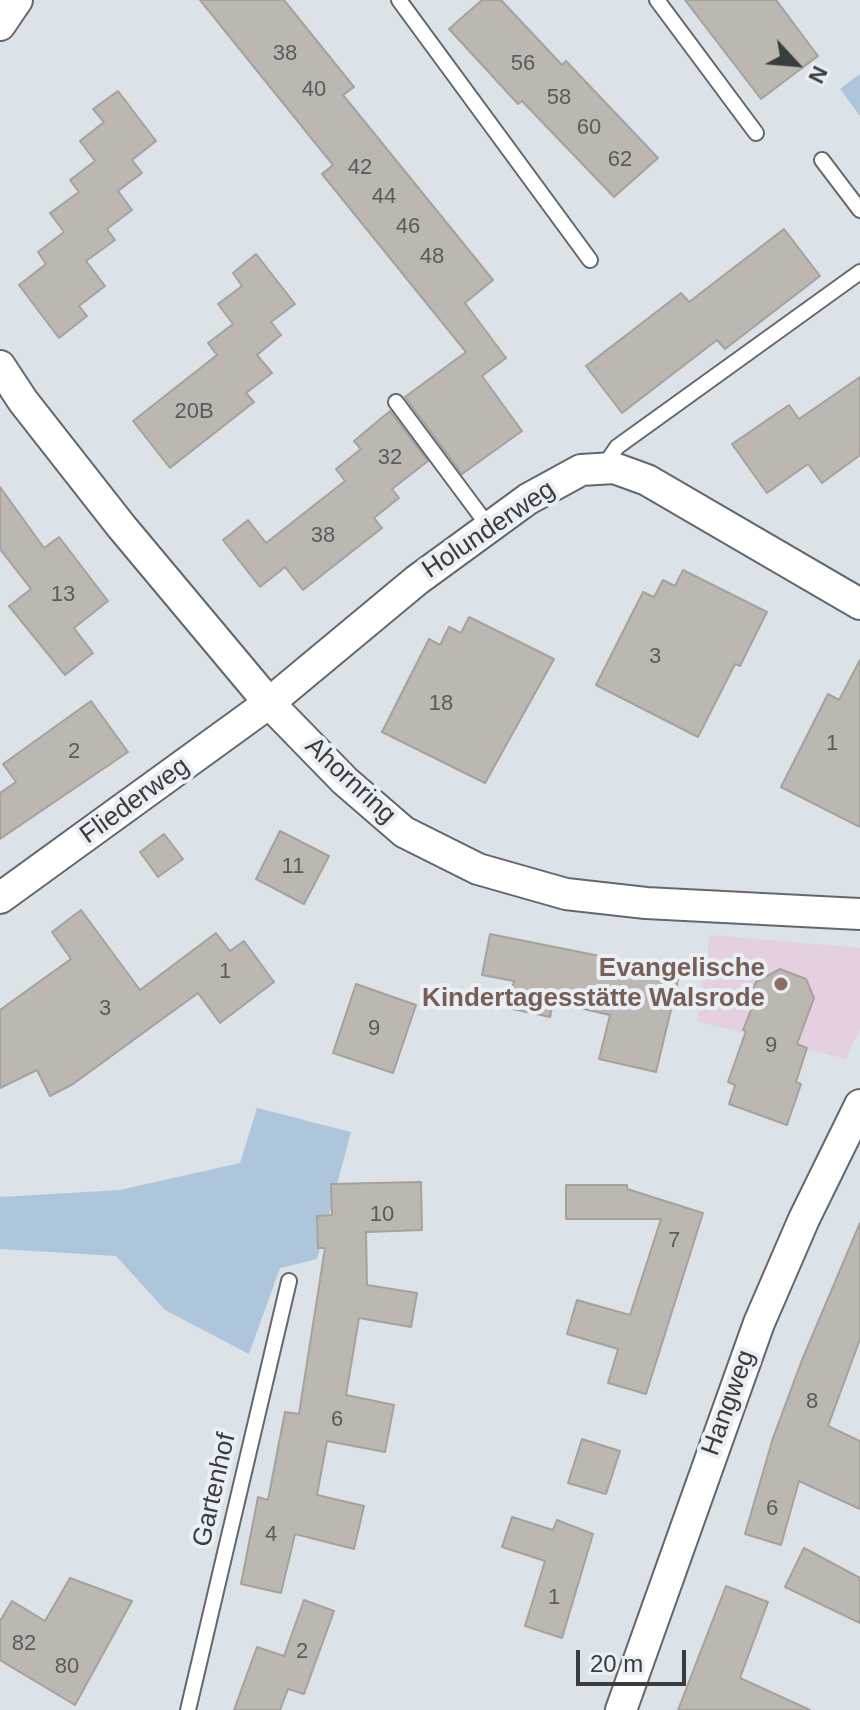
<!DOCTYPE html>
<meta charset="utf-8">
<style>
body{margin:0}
#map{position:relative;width:860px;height:1710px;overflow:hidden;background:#dbe2e8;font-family:Arial,sans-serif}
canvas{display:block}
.north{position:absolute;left:756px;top:24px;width:80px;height:80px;-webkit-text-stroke:6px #e8eff5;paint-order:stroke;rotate:116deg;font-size:22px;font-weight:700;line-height:32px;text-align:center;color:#3a3c3e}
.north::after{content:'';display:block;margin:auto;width:28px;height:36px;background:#3a3c3e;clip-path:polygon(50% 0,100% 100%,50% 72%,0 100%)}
.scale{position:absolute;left:576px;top:1650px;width:110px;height:36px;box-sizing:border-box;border:4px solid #3a3c3e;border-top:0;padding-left:10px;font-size:24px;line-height:28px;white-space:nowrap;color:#3a3c3e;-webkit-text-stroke:6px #e8eff5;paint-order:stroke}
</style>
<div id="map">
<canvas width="860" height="1710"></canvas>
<div class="north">N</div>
<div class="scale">20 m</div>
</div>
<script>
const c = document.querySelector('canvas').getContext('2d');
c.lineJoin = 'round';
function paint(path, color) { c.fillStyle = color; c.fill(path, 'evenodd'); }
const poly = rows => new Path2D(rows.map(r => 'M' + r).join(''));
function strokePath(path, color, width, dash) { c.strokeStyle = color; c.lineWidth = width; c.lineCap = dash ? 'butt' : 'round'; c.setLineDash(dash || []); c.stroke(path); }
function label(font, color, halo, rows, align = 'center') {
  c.font = font + ' Arial,sans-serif'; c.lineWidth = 8; c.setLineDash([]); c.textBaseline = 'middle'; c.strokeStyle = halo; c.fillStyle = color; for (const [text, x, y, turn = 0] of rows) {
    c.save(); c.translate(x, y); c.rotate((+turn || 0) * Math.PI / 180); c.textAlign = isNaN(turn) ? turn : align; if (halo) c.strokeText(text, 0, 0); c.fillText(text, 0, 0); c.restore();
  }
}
const education = poly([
 [710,935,860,948,860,1028,846,1059,697,1021]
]);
const green = poly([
 [860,74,860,116,840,89],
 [257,1108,351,1132,317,1259,280,1268,249,1354,165,1310,116,1256,0,1249,0,1197,120,1190,240,1163]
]);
const building = poly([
 [200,0,284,0,354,87,343,95,493,280,465,303,506,358,482,376,522,431,462,474,405,397,466,352,322,174,333,165,200,0],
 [482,0,501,0,562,65,566,61,658,158,614,197,522,101,518,104,449,29,482,0],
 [685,0,776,0,818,56,761,99,685,0],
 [118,91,156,141,132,160,142,173,118,191,132,210,107,229,115,240,86,261,105,286,79,306,87,316,59,338,19,285,46,264,38,252,64,232,50,213,79,192,70,180,95,161,80,141,104,122,93,109,118,91],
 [784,229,820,276,725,349,717,340,622,413,586,366,681,293,689,302,784,229],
 [256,254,295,304,271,322,281,335,257,355,272,373,246,393,254,402,170,468,133,421,217,355,208,343,233,324,218,304,242,286,233,273,256,254],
 [860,377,860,455,822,483,808,464,767,493,732,444,789,405,799,419,860,377],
 [390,411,428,461,392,489,399,498,374,518,382,528,303,590,285,567,260,587,223,540,248,520,266,543,345,481,336,469,361,449,354,441,390,411],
 [0,487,44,548,59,537,108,601,74,628,93,653,65,675,9,606,31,589,0,549,0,487],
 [683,570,767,612,740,666,735,664,698,737,596,685,643,592,654,597,663,580,675,586,683,570],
 [469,617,554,659,485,783,382,732,429,639,440,645,449,627,461,633,469,617],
 [860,660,860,827,781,787,828,694,839,700,860,660],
 [91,701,128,752,0,839,0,793,16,782,3,764,91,701],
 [280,831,329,856,304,904,256,879,280,831],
 [164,834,183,859,158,877,140,852,164,834],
 [81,910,140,990,216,933,230,951,244,941,274,982,220,1023,198,993,73,1084,50,1096,37,1070,0,1088,0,1010,71,959,52,932,81,910],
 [490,934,680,972,656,1072,599,1059,610,1015,553,1002,550,1017,508,1008,514,981,482,975,490,934],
 [780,969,806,979,814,998,797,1044,807,1048,796,1082,801,1084,787,1125,729,1104,735,1085,728,1082,746,1031,743,1030,751,1010,747,1003,756,982,780,969],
 [356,984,416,1005,393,1073,333,1053,356,984],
 [421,1182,422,1230,366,1232,367,1285,417,1293,411,1327,359,1318,346,1395,394,1405,385,1452,327,1441,317,1495,364,1506,354,1549,295,1534,281,1593,241,1584,258,1497,268,1500,285,1412,299,1414,325,1248,318,1248,317,1216,332,1215,331,1184,421,1182],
 [566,1185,627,1185,627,1189,703,1213,646,1394,608,1383,618,1349,567,1334,577,1300,630,1315,661,1219,566,1219,566,1185],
 [860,1223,860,1339,828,1426,860,1441,860,1509,799,1481,781,1545,745,1534,773,1438,802,1360,860,1223],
 [582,1439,620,1451,606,1494,568,1483,582,1439],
 [512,1517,553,1530,557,1520,593,1534,562,1638,525,1626,545,1561,502,1547,512,1517],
 [804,1548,860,1578,860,1623,785,1587,804,1548],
 [70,1578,132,1601,75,1705,0,1660,0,1621,12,1601,45,1621,70,1578],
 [726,1586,768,1602,740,1678,810,1710,678,1710,726,1586],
 [304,1600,334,1611,304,1694,288,1689,280,1710,234,1710,257,1647,284,1656,304,1600]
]);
const lane = poly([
 [399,0,590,260],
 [657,0,756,133],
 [822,160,860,210],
 [396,402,489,527],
 [602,469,617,447,860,272],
 [188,1710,289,1281]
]);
const street = poly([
 [0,25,17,0],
 [0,366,23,401,121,526,269,703,345,781,404,832,478,869,566,894,646,903,860,914],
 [0,898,269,703,417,580,528,499,581,470,614,468,647,480,860,604],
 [621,1710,759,1323,804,1219,860,1105]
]);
const markers = [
 [781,984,8,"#8d6e63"]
];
const numberNames = [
 ["38",285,54],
 ["56",523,64],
 ["40",314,90],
 ["58",559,98],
 ["60",589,128],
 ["62",620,160],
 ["42",360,168],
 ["44",384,197],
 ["46",408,227],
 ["48",432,257],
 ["20B",194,412],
 ["32",390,458],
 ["38",323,536],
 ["13",63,595],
 ["3",655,657],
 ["18",441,704],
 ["1",832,744],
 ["2",74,752],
 ["11",293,867],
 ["1",225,972],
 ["3",105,1009],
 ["9",374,1029],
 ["9",771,1046],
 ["10",382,1215],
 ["7",674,1241],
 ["8",812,1402],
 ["6",337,1420],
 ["6",772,1509],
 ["4",271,1535],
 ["1",554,1598],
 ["82",24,1644],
 ["2",302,1652],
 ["80",67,1667]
];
const streetNames = [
 ["Holunderweg",489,530,-34],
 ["Ahornring",350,781,43],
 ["Fliederweg",135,801,-36],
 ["Hangweg",729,1403,-70],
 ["Gartenhof",215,1490,-77]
];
const educationNames = [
 ["Evangelische",765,969],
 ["Kindertagesstätte Walsrode",765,999]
];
paint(education, '#e4d0e0');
paint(green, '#aec6db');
paint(building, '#bdb7b1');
strokePath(building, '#a7a19b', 2);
strokePath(lane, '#63686e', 18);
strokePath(street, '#63686e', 34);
strokePath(lane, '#fff', 14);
strokePath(street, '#fff', 30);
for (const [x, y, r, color] of markers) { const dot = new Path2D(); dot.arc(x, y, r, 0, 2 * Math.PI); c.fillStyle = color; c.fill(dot); strokePath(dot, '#e8eff5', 3); }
label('22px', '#5b5b5b', null, numberNames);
label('26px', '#3a3c3e', '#e8eff5', streetNames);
label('bold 26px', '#785e54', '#e8eff5', educationNames, 'right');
</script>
